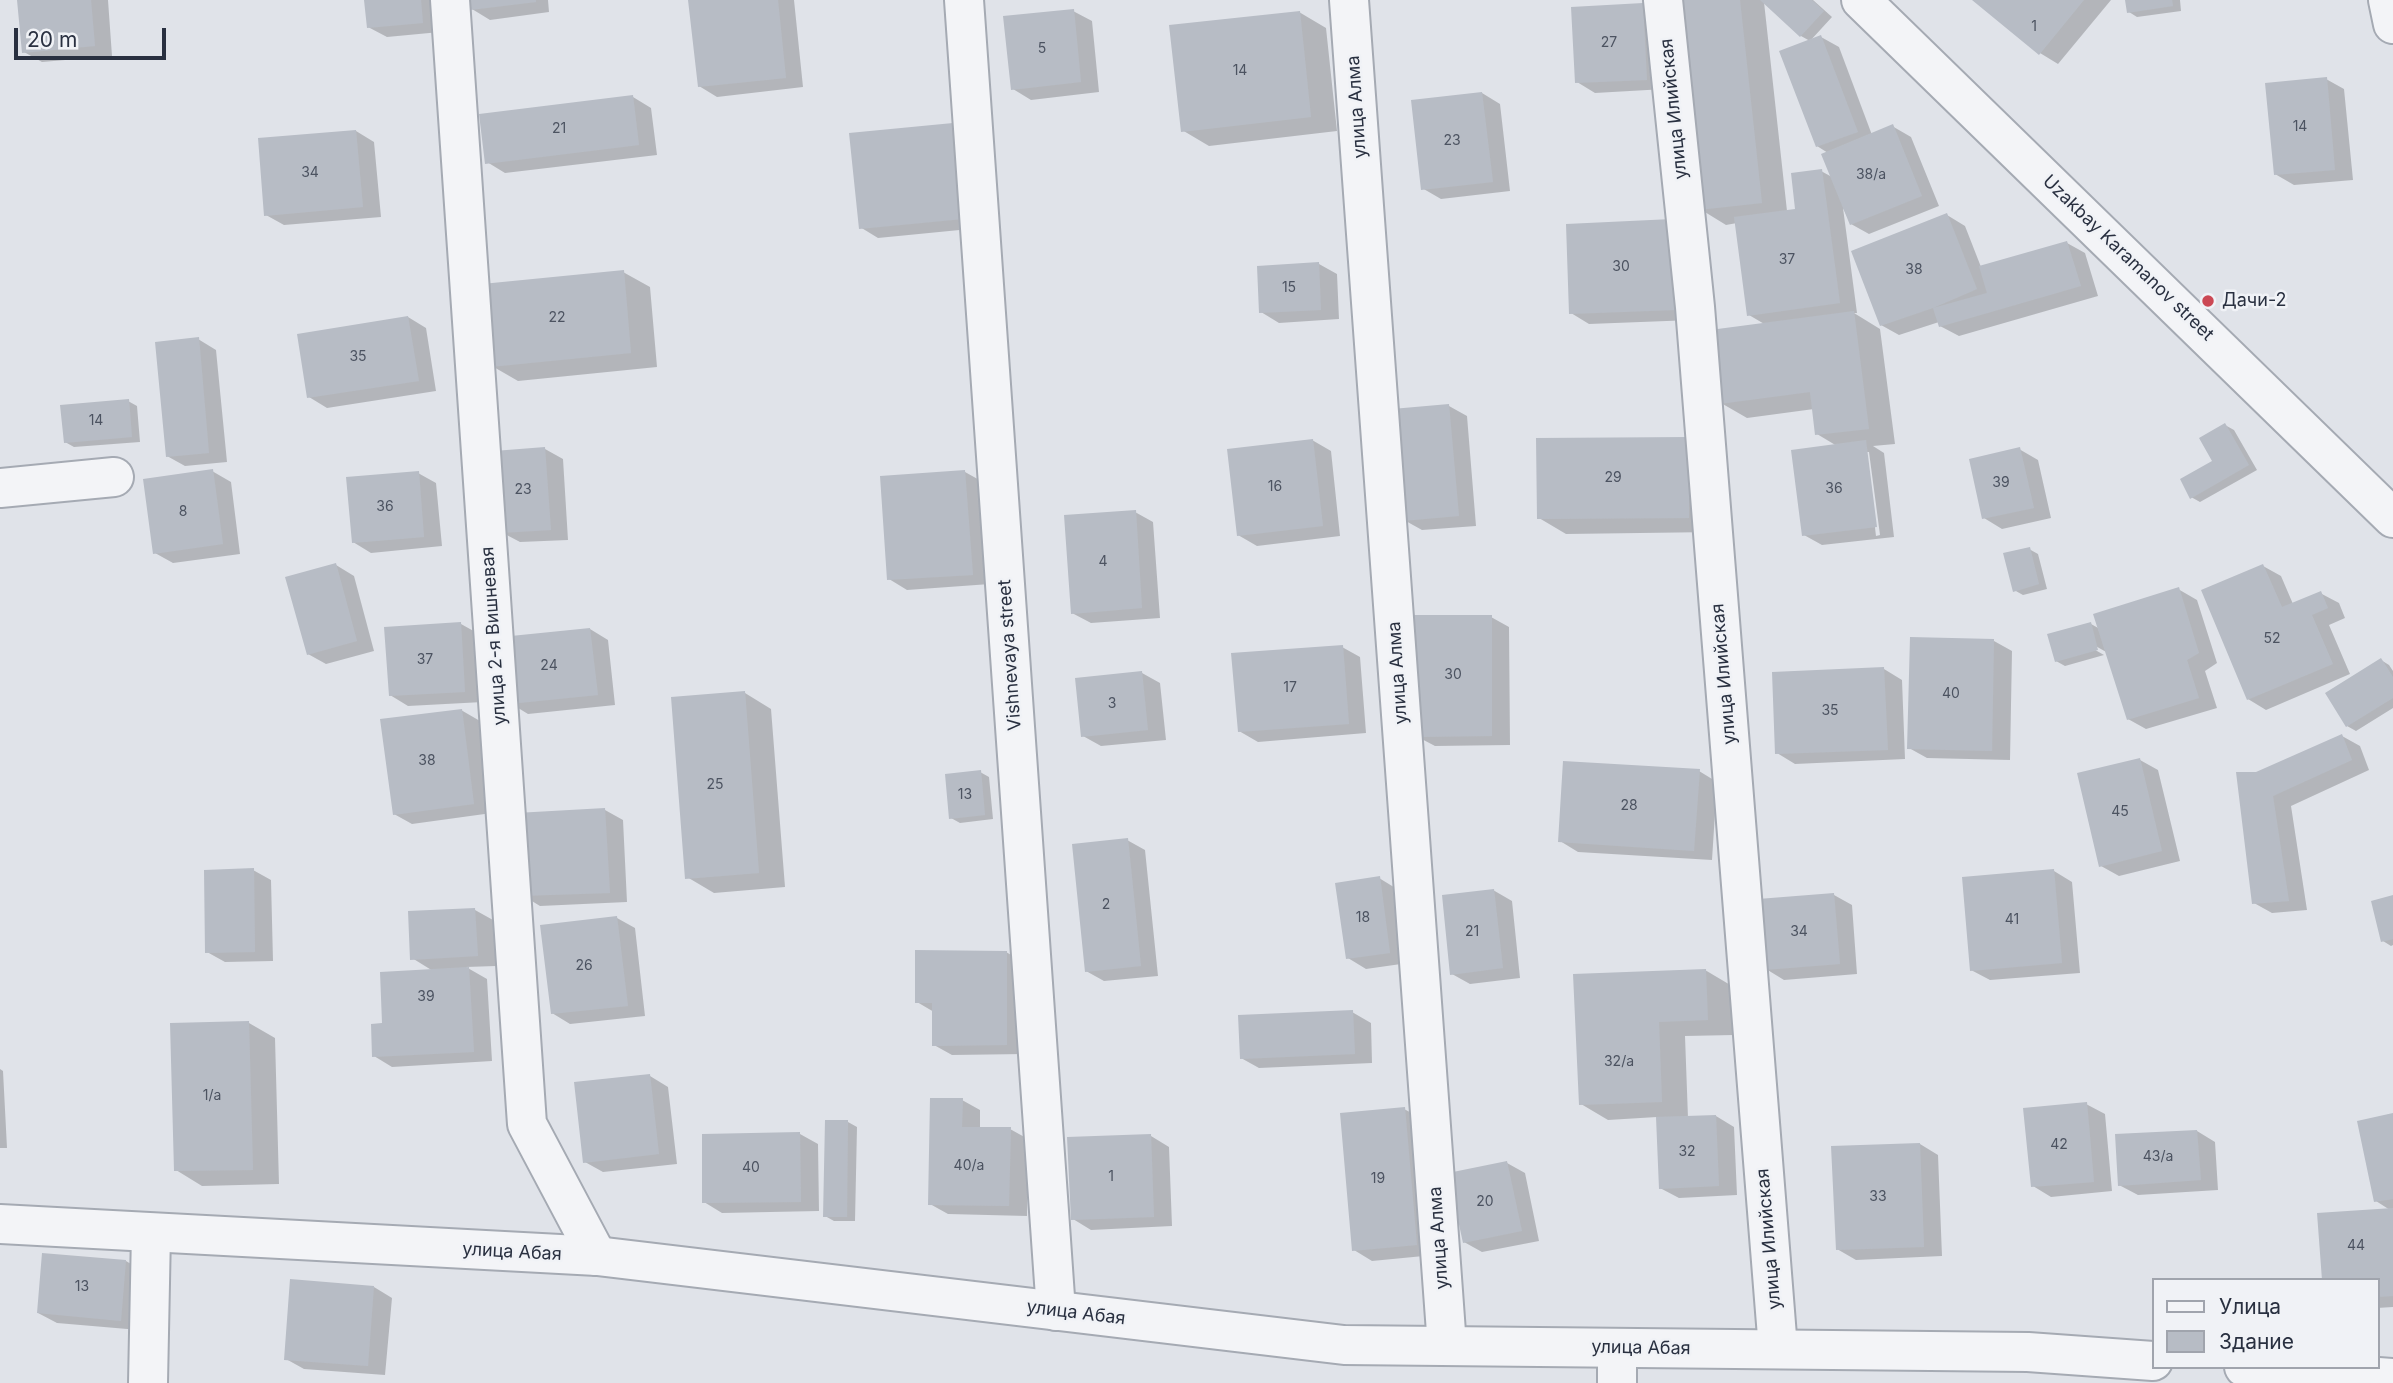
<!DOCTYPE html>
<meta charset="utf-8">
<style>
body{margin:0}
#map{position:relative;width:2393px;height:1383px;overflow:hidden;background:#e0e3e9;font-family:Inter,sans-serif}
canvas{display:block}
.legend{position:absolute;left:2152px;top:1278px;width:228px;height:91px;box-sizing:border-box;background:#f0f2f6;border:2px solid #a0a4ad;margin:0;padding:9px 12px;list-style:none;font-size:21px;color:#293040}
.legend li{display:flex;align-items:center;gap:14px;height:35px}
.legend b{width:35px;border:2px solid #a0a4ad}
.scale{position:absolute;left:14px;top:28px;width:152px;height:32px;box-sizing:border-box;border:4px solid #293040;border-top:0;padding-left:9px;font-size:21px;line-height:24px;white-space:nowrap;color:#293040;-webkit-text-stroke:5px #f0f2f6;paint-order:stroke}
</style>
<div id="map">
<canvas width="2393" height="1383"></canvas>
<ul class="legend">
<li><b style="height:9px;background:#f3f4f7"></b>Улица</li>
<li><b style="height:19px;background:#b7bcc5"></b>Здание</li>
</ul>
<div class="scale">20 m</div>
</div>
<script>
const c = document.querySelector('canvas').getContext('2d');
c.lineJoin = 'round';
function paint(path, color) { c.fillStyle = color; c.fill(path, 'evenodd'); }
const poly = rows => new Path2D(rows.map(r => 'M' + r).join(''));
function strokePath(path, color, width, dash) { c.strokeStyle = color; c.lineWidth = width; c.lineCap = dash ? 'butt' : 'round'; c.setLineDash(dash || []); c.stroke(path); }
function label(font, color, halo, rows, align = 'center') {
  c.font = font + ' Inter,sans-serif'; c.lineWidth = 5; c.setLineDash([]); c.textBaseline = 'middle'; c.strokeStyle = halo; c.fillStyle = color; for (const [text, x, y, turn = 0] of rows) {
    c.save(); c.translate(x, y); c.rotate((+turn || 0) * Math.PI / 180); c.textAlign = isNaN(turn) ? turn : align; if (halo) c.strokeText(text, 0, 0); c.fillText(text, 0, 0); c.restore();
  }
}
const shadow = poly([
 [19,0,108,0,112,56,42,62,24,52],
 [366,0,438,0,440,32,387,37,368,27],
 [471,0,548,0,549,12,490,20,472,9],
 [690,0,794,0,803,87,717,97,699,86],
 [1677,0,1813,0,1832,17,1810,41,1821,37,1839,47,1872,135,1892,126,1911,137,1939,206,1869,234,1851,224,1843,208,1857,313,1854,313,1880,329,1895,444,1873,446,1884,453,1894,537,1822,545,1804,535,1837,446,1817,434,1814,409,1747,418,1721,403,1766,325,1749,315,1737,223,1726,225,1700,209],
 [1764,2,1801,36,1810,41,1817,146,1828,153,1832,177,1821,171,1797,210,1787,211],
 [1866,452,1869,452,1880,535,1876,536],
 [1975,0,2111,0,2058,64,2040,53],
 [2127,0,2180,0,2181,11,2137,17,2129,12],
 [1643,4,1661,15,1665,89,1595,93,1577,82],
 [1073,11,1092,21,1099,92,1031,100,1013,89],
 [1299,12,1326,28,1337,131,1209,146,1182,130],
 [2326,79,2344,89,2353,180,2294,185,2275,174],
 [1482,93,1500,104,1510,191,1441,199,1422,188],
 [633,97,651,108,657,155,505,173,487,162],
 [953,124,971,135,980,228,878,238,860,227],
 [356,131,374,142,381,217,284,225,266,215],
 [1947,215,1965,226,1981,267,2067,243,2085,253,2098,296,1959,336,1940,326,1939,322,1899,335,1881,325],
 [1690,231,1693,320,1589,324,1571,313],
 [1319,264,1337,274,1339,319,1279,323,1261,312],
 [623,272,650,287,657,367,518,381,492,366],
 [408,317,426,328,436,391,327,408,309,397],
 [198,339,216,350,227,462,185,466,167,456],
 [128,401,137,406,140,442,74,447,65,442],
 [1449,406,1467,416,1476,526,1422,530,1404,520],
 [2225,425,2234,430,2257,470,2200,502,2191,497,2215,462],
 [1688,439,1715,532,1566,534,1539,518],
 [1312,440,1331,451,1340,536,1257,546,1238,535],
 [545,449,563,459,568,540,520,542,501,532],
 [2019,449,2038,460,2051,518,2002,529,1984,518],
 [212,471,231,482,240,554,173,563,155,553],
 [965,472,983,482,990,584,907,590,889,579],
 [418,473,436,483,442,546,371,553,353,542],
 [1135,512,1153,522,1160,618,1091,623,1072,613],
 [2029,549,2038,554,2047,589,2023,595,2014,590],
 [336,565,354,576,374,651,326,664,308,654],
 [2263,566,2281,576,2293,604,2320,593,2339,603,2345,618,2329,625,2350,674,2266,710,2248,699],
 [2178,589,2197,600,2217,663,2205,671,2217,708,2146,729,2128,719,2108,653,2092,644,2090,647,2104,655,2065,666,2056,661,2091,624,2100,629],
 [1491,617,1509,627,1510,745,1435,746,1416,736],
 [461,624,479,634,483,702,408,706,390,695],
 [590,629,608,640,615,705,528,714,510,703],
 [1994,641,2012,651,2010,760,1927,758,1909,748],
 [1342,647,1360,657,1366,733,1258,742,1239,731],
 [2381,660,2389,665,2393,671,2393,708,2356,731,2347,726],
 [1884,669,1902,680,1905,759,1795,764,1777,753],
 [1142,673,1160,683,1166,740,1101,746,1083,736],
 [745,693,771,709,785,887,714,893,687,877],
 [461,710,480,721,492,813,412,824,394,814],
 [2342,736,2360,746,2369,770,2291,806,2307,910,2272,913,2254,903,2256,773],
 [2140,760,2158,770,2180,861,2119,876,2101,866],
 [1699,771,1717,782,1712,860,1578,852,1560,841],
 [980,772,989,777,993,819,960,823,951,818],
 [605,810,623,820,627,902,540,906,522,895],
 [1127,840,1145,850,1158,976,1104,981,1086,971],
 [253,870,271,880,273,961,225,962,207,952],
 [2054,871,2072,882,2080,973,1990,980,1971,970],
 [1379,878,1397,889,1408,963,1366,969,1348,958],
 [1493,890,1512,901,1520,978,1470,984,1452,974],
 [1834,895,1852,905,1857,974,1784,980,1766,969],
 [2393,897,2393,945,2391,946,2383,941],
 [475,910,493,920,496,966,466,967,487,979,492,1061,392,1067,374,1056,384,1025,433,971,412,958],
 [617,918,635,928,645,1016,570,1024,552,1013],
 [1006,952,1025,963,1025,1054,952,1055,934,1045,934,1012,917,1002],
 [1705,970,1732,986,1734,1035,1685,1036,1688,1118,1716,1116,1734,1127,1737,1195,1679,1198,1660,1188,1657,1117,1608,1120,1581,1104],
 [1352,1012,1371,1023,1372,1063,1259,1068,1241,1058],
 [249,1023,275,1038,279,1184,202,1186,176,1170],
 [0,1069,3,1071,7,1148,0,1148],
 [650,1076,668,1087,677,1164,603,1172,585,1162],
 [962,1100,980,1110,980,1129,1010,1129,1028,1139,1027,1216,948,1214,930,1204],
 [2086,1104,2105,1114,2112,1191,2051,1197,2033,1186],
 [1404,1109,1423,1119,1434,1255,1372,1261,1354,1250],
 [2393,1115,2393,1307,2377,1308,2377,1280,2390,1210,2376,1201],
 [848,1122,857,1127,855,1221,834,1221,825,1216],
 [2197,1131,2215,1142,2218,1190,2138,1195,2119,1185],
 [800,1134,818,1144,819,1211,722,1213,704,1202],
 [1151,1136,1169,1147,1172,1226,1091,1230,1073,1219],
 [1920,1144,1938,1155,1942,1256,1856,1260,1837,1249],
 [1507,1163,1525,1173,1539,1241,1482,1252,1464,1242],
 [126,1261,144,1272,139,1330,57,1323,38,1313],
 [374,1287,392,1298,385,1375,304,1369,286,1359]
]);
const building = poly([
 [17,0,91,0,95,46,22,53],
 [364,0,421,0,423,23,367,28],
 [469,0,536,0,536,2,470,10],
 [688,0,778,0,786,78,698,87],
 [1675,0,1740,0,1762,203,1698,210],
 [1760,0,1812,0,1824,11,1800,37],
 [1972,0,2084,0,2039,55],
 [2125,0,2172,0,2173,6,2127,13],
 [1643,3,1647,80,1575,83,1571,7],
 [1074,9,1081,82,1011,90,1003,16],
 [1300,11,1311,117,1181,132,1169,25],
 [1821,35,1858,132,1816,147,1779,51],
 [2327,77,2335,170,2274,175,2265,83],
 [1482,92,1493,182,1421,190,1411,100],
 [633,95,639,145,485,164,479,114],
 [953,123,963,219,859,229,849,133],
 [1893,124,1922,196,1850,225,1821,154],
 [356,130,363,207,264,216,258,138],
 [1822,169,1840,303,1747,316,1734,217,1795,209,1791,173],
 [1947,213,1977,289,1933,308,1880,326,1851,251],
 [1672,219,1676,310,1569,314,1566,224],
 [2067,241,2081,286,1939,327,1933,308,1987,293,1979,266],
 [1319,262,1321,310,1259,313,1257,266],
 [624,270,631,353,490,367,482,284],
 [1854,311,1869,429,1815,435,1810,392,1719,404,1710,330],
 [408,316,419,381,307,398,297,334],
 [199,337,209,453,166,457,155,342],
 [129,399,132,437,64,443,60,405],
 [1449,404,1459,516,1402,521,1392,409],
 [2225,423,2249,465,2190,499,2180,479,2212,461,2199,438],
 [1689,437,1689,518,1537,519,1536,438],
 [1313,439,1323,526,1237,536,1227,449],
 [1866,440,1877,527,1802,536,1791,450],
 [545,447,551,530,500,533,494,451],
 [2020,447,2034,508,1982,519,1969,459],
 [213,469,223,544,153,554,143,479],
 [965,470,973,575,887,580,880,476],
 [419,471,424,537,352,543,346,477],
 [1136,510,1142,608,1071,614,1064,515],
 [2030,547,2039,584,2013,592,2003,553],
 [336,563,357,641,307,655,285,577],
 [2263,564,2282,607,2321,591,2328,608,2312,615,2333,664,2247,700,2201,590],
 [2179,587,2199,653,2187,660,2199,698,2127,720,2093,614],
 [1414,615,1492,615,1492,736,1415,737],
 [461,622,465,692,389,696,384,627],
 [2091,622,2098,650,2055,662,2047,634],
 [590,628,598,695,509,704,501,637],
 [1910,637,1994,639,1992,751,1907,749],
 [1343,645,1349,724,1238,732,1231,653],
 [2381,658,2393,677,2393,698,2346,727,2325,693],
 [1884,667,1888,750,1775,754,1772,672],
 [1142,671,1148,730,1081,737,1075,678],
 [745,691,759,873,685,879,671,697],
 [462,709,474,804,393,815,380,719],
 [2342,734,2352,760,2273,796,2289,901,2252,904,2236,772,2256,772],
 [2140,758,2162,851,2099,867,2077,773],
 [1563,761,1700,769,1694,851,1558,842],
 [981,770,985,815,949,819,945,774],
 [605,808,610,893,520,896,516,813],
 [1128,838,1141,966,1085,972,1072,844],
 [254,868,255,952,205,953,204,870],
 [2054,869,2062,963,1970,971,1962,877],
 [1380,876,1390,953,1346,959,1335,883],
 [1494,889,1503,968,1450,975,1442,895],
 [1834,893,1840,964,1764,970,1758,899],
 [2393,895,2393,939,2381,942,2371,901],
 [475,908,478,956,410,960,408,911],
 [617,916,628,1006,551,1014,540,925],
 [915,950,1007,951,1007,1045,932,1046,932,1003,915,1003],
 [469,967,474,1052,372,1057,371,1024,382,1023,380,972],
 [1706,969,1708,1020,1659,1022,1662,1102,1579,1105,1573,974],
 [1353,1010,1355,1054,1240,1059,1238,1015],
 [249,1021,253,1170,174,1171,170,1023],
 [650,1074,659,1154,583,1163,574,1082],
 [930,1098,963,1098,962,1127,1011,1127,1009,1206,928,1205],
 [2087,1102,2094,1182,2031,1187,2023,1108],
 [1405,1107,1417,1245,1352,1251,1340,1113],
 [2393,1113,2393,1199,2374,1202,2357,1121],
 [1716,1115,1719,1186,1659,1189,1656,1117],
 [825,1120,848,1120,847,1217,823,1217],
 [2197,1130,2201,1180,2118,1186,2115,1134],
 [800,1132,801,1202,702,1203,702,1134],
 [1151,1134,1154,1217,1071,1220,1067,1137],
 [1920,1143,1924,1247,1836,1250,1831,1146],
 [1507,1161,1522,1231,1463,1243,1448,1173],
 [2393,1208,2393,1296,2377,1297,2377,1280,2322,1280,2317,1213],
 [42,1253,126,1260,121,1321,37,1313],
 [290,1279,374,1286,368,1366,284,1360]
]);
const minor = poly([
 [450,0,527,1124,597,1256],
 [964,0,1056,1311],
 [1349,0,1447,1346],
 [1663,0,1695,307,1778,1349],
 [2388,0,2393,24],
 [0,488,114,477],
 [148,1383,151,1233],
 [1617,1383,1617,1348]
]);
const tertiary = poly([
 [1861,0,2393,518],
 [0,1224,597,1256,1344,1345,2028,1352,2153,1361],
 [2244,1367,2393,1378]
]);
const markers = [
 [2208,301,7,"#cb4854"]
];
const numberNames = [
 ["1",2034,27],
 ["27",1609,43],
 ["5",1042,49],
 ["14",1240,71],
 ["14",2300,127],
 ["21",559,129],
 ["23",1452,141],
 ["34",310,173],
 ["38/а",1871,175],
 ["37",1787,260],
 ["30",1621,267],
 ["38",1914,270],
 ["15",1289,288],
 ["22",557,318],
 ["35",358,357],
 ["14",96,421],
 ["29",1613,478],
 ["39",2001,483],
 ["16",1275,487],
 ["36",1834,489],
 ["23",523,490],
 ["36",385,507],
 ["8",183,512],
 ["4",1103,562],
 ["52",2272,639],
 ["37",425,660],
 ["24",549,666],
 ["30",1453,675],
 ["17",1290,688],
 ["40",1951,694],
 ["3",1112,704],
 ["35",1830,711],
 ["38",427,761],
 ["25",715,785],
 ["13",965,795],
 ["28",1629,806],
 ["45",2120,812],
 ["2",1106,905],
 ["18",1363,918],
 ["41",2012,920],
 ["21",1472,932],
 ["34",1799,932],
 ["26",584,966],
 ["39",426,997],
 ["32/а",1619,1062],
 ["1/а",212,1096],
 ["42",2059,1145],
 ["32",1687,1152],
 ["43/а",2158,1157],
 ["40/а",969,1166],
 ["40",751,1168],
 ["1",1111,1177],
 ["19",1378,1179],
 ["33",1878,1197],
 ["20",1485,1202],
 ["44",2356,1246],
 ["13",82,1287]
];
const streetNames = [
 ["улица Алма",1357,107,-94],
 ["улица Илийская",1674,109,-96],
 ["Uzakbay Karamanov street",2128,258,44],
 ["улица 2-я Вишневая",494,636,-94],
 ["Vishnevaya street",1010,655,-94],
 ["улица Алма",1398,673,-94],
 ["улица Илийская",1724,674,-95],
 ["улица Алма",1439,1238,-94],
 ["улица Илийская",1769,1239,-95],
 ["улица Абая",512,1252,3],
 ["улица Абая",1076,1313,7],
 ["улица Абая",1641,1348,1]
];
const poiNames = [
 ["Дачи-2",2222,301]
];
paint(shadow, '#0003');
paint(building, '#b7bcc5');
strokePath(minor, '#a5aab3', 42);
strokePath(tertiary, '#a5aab3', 42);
strokePath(minor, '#f3f4f7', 38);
strokePath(tertiary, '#f3f4f7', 38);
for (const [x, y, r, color] of markers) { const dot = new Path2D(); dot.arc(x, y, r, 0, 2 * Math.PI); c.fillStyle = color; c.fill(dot); strokePath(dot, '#f0f2f6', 2.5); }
label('14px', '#4c5361', null, numberNames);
label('18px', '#293040', '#f0f2f6', streetNames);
label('18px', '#293040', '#f0f2f6', poiNames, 'left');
</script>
